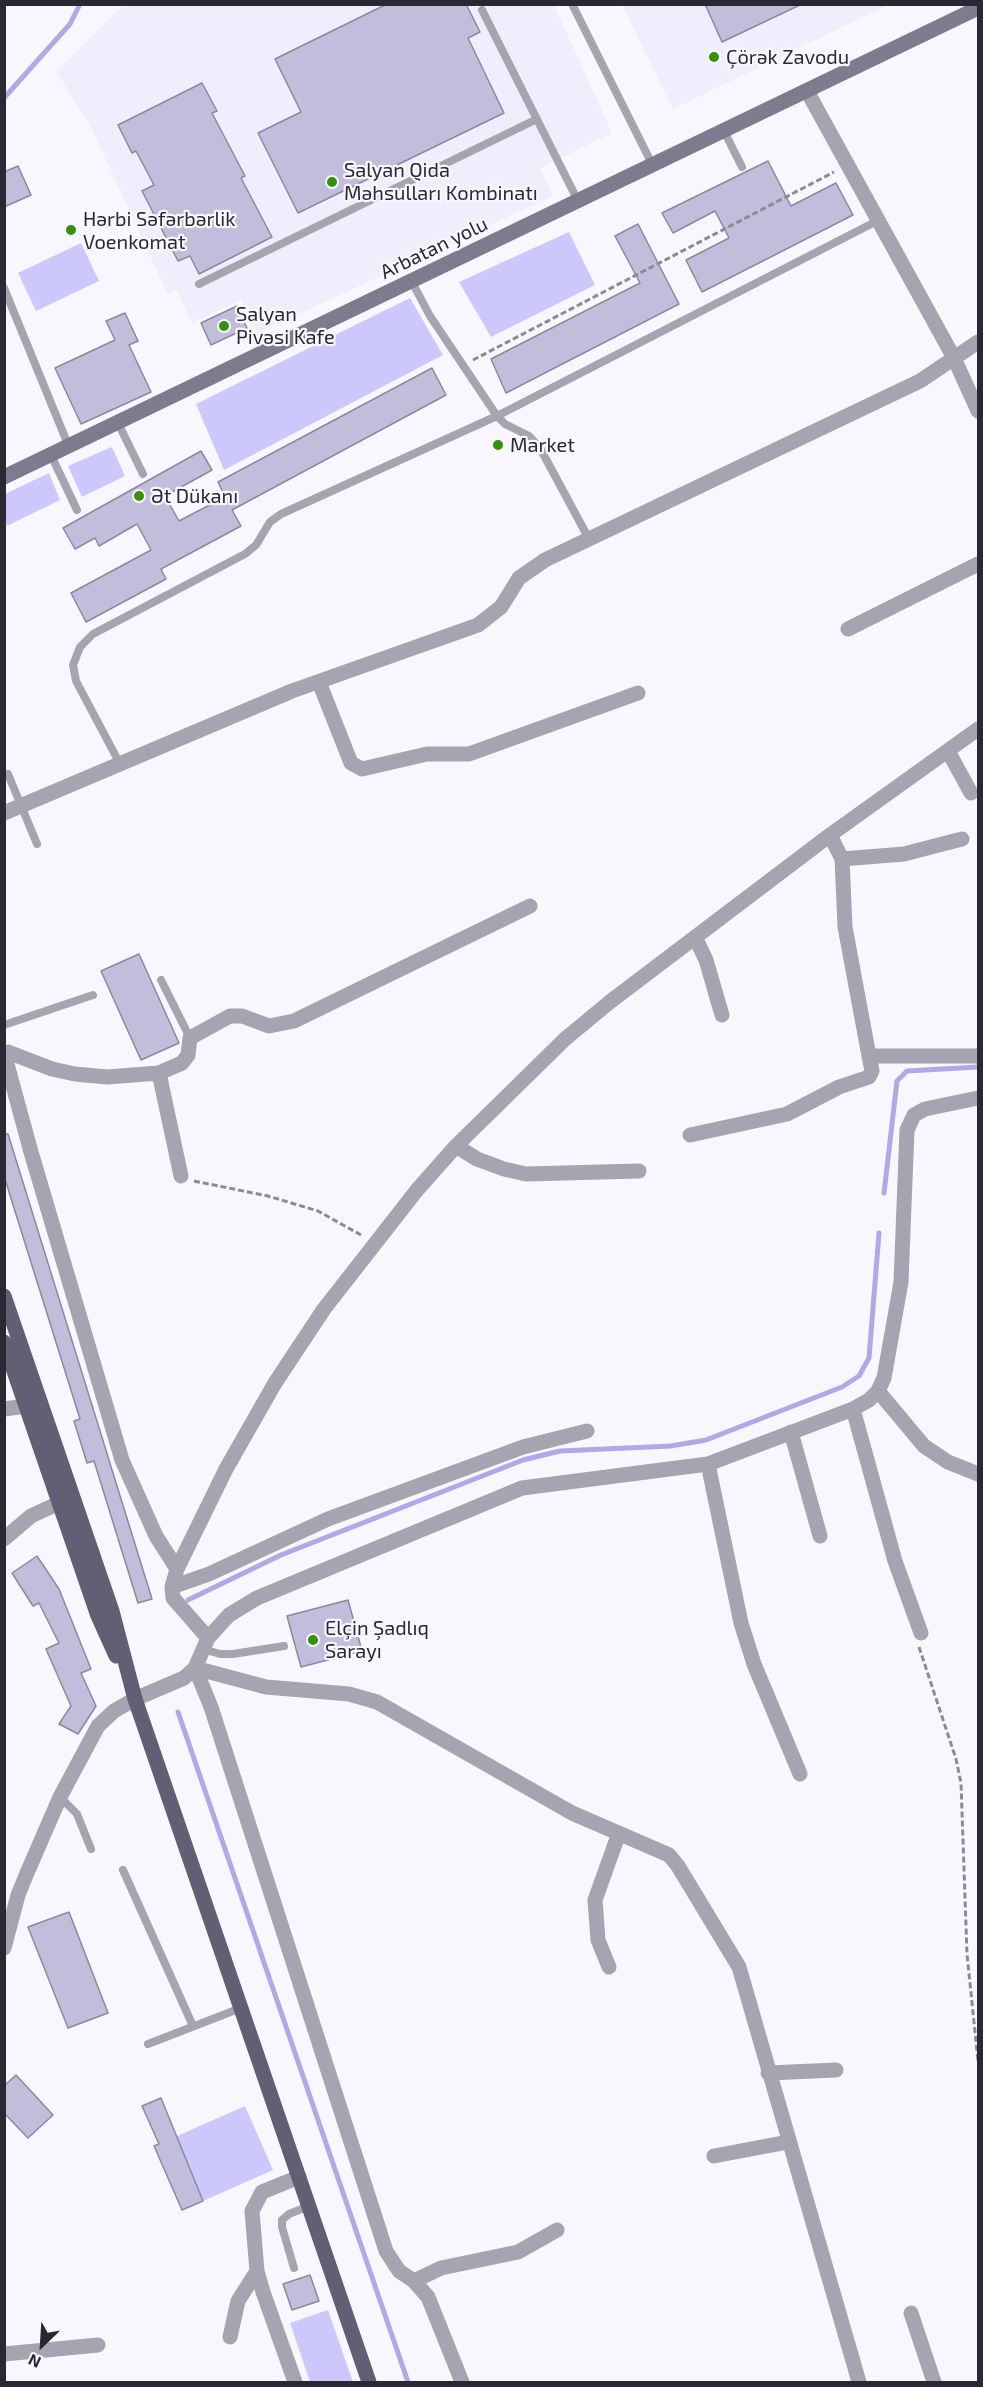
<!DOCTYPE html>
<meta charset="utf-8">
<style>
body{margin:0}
#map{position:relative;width:983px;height:2387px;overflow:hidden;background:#f8f7fd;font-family:"Exo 2",sans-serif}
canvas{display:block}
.frame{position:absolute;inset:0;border:6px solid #2a2933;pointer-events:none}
.north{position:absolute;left:12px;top:2315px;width:60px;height:60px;-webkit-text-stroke:4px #f8f7fd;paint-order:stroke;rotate:205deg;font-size:16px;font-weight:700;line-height:24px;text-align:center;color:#2a2933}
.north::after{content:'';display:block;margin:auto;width:21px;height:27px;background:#2a2933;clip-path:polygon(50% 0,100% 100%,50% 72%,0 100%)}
</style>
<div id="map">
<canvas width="983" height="2387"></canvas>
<div class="frame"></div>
<div class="north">N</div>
</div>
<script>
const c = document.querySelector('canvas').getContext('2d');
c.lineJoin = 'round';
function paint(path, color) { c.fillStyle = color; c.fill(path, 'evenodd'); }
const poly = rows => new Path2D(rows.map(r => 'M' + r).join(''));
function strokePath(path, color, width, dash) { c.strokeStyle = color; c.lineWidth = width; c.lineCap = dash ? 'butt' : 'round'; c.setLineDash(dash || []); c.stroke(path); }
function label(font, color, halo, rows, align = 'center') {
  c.font = font + ' "Exo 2",sans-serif'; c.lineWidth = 4.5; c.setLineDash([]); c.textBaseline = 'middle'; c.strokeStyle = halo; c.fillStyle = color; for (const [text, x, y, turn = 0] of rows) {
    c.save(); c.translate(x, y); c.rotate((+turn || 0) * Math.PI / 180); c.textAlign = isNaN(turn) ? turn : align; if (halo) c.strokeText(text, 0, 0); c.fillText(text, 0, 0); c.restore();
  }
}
const built = poly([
 [124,5,554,5,612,133,540,168,553,196,258,333,241,300,192,323,176,289,168,295,90,125,56,71],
 [622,5,888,5,673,109]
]);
const green = poly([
 [569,232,595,285,491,337,459,282],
 [81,243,99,281,36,311,18,273],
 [410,298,443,355,224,470,196,404],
 [112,447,125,476,82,497,68,466],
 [49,473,60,500,7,526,5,518,5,494],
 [245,2106,273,2170,203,2201,175,2137],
 [328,2310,353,2382,310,2382,290,2323]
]);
const stream = poly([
 [4,98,70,24,80,4],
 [884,1193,897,1081,907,1071,978,1067],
 [188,1600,281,1555,523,1460,560,1451,671,1446,706,1440,842,1387,859,1376,869,1358,879,1233],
 [178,1712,408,2382]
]);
const building = poly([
 [387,4,466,4,480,32,468,38,504,113,298,213,258,133,301,112,275,59,387,4],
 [705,4,802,4,722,42,705,4],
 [202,83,217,111,212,113,245,176,241,178,272,237,199,274,190,256,178,261,142,191,154,185,136,151,132,153,118,125,202,83],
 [768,161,791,206,836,183,853,215,702,292,686,260,729,238,715,211,673,233,662,213,768,161],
 [18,166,31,195,4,207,4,172,18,166],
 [638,224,679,304,506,393,491,359,640,283,615,236,638,224],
 [237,306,247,328,211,345,201,323,237,306],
 [125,313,138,341,129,345,151,392,81,424,55,368,115,340,106,321,125,313],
 [432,368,446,395,232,510,241,526,161,569,166,579,86,622,71,593,151,550,137,524,99,546,95,538,75,549,63,528,201,451,212,470,165,496,179,521,225,497,218,482,432,368],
 [139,954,179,1043,141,1060,101,971,139,954],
 [4,1134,8,1134,152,1599,138,1603,94,1461,87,1463,74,1421,80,1419,4,1176,4,1134],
 [37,1556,59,1589,91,1669,81,1673,96,1706,78,1734,59,1724,71,1706,46,1649,59,1643,39,1603,33,1606,12,1573,37,1556],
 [348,1600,362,1651,301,1667,287,1616,348,1600],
 [69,1912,108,2013,68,2028,28,1927,69,1912],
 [16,2075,53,2115,28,2138,4,2113,4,2086,16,2075],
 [161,2098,203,2201,182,2210,154,2146,159,2144,142,2106,161,2098],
 [310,2275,319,2301,292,2310,283,2284,310,2275]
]);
const path = poly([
 [473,360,834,172],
 [194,1181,268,1196,318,1211,361,1235],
 [919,1647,956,1759,961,1783,967,1954,978,2061]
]);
const service = poly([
 [572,4,653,166],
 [482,10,578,201],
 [724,131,742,167],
 [412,282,430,316,497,416,505,424,529,436,540,448,589,539],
 [199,284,537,119],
 [4,288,69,447],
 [118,423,143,474],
 [51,455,77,510],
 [120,764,76,681,73,665,80,647,93,634,245,554,256,545,270,522,281,514,497,416,877,221],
 [8,774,37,844],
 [161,980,190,1038],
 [4,1025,93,995],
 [203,1649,220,1654,233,1654,284,1646],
 [60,1797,77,1814,91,1849],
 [123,1870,193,2026],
 [148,2044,241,2008],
 [294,2268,282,2227,282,2220,289,2214,309,2206]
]);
const minor = poly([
 [807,91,954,358,978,411],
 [848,629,978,564],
 [319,682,351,763,362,769,427,754,469,754,638,693],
 [948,751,971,793],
 [4,813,292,691,478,625,501,607,519,578,545,560,920,381,978,342],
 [830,835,842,859,845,927,869,1056,978,1056],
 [842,859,904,854,962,839],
 [695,937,706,960,722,1015],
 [159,1073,181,1176],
 [690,1135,787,1114,839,1087,869,1077,872,1071,869,1056],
 [456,1146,477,1159,504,1169,526,1174,639,1171],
 [878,1391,924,1446,948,1462,978,1474],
 [853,1409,895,1561,921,1633],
 [791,1432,820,1536],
 [708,1464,741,1623,754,1664,800,1774],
 [4,1539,31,1516,59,1503],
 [177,1569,156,1536,122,1460,31,1152,7,1064,8,1052,52,1069,75,1074,107,1077,159,1073,182,1063,188,1055,190,1038,230,1016,242,1016,269,1026,294,1021,530,906],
 [172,1587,209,1574,328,1519,523,1447,587,1431],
 [208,1638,173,1598,172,1587,177,1569,226,1469,275,1383,324,1309,417,1190,456,1146,565,1039,611,1001,830,835,978,729],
 [195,1668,266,1687,349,1694,377,1702,572,1813,669,1855,678,1866,739,1967,859,2382],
 [195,1668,211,1707,386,2251,399,2271,414,2281,428,2297,462,2382],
 [4,1948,18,1895,27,1873,60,1797,98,1726,114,1711,135,1699,184,1678,195,1668,208,1638,229,1615,257,1598,522,1488,708,1464,853,1409,869,1400,878,1391,884,1378,901,1282,907,1130,914,1115,925,1109,978,1098],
 [609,1967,598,1940,595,1900,619,1833],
 [768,2073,836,2070],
 [714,2156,788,2142],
 [414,2281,441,2268,518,2252,557,2230],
 [911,2313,934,2382],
 [230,2337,238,2301,257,2271],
 [4,2354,98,2345],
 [295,2382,263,2292,257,2271,252,2211,262,2192,299,2177]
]);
const tertiary = poly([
 [4,1409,26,1406]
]);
const secondary = poly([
 [4,477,978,8]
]);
const primary = poly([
 [4,1296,112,1611,135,1699,369,2382],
 [4,1342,98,1616,116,1656]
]);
const markers = [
 [714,57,6,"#359105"],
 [332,182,6,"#359105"],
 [71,230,6,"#359105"],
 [224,326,6,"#359105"],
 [498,445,6,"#359105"],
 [139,496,6,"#359105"],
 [313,1640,6,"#359105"]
];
const poiNames = [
 ["Çörək Zavodu",726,57],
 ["Salyan Qida",344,170],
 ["Məhsulları Kombinatı",344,193],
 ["Hərbi Səfərbərlik",83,219],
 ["Voenkomat",83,242],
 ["Salyan",236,314],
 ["Pivəsi Kafe",236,337],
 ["Market",510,445],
 ["Ət Dükanı",151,496],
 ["Elçin Şadlıq",325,1628],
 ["Sarayı",325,1651]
];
const streetNames = [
 ["Arbatan yolu",434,248,-26]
];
paint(built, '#efeefd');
paint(green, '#cdc8fb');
strokePath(stream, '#afa9e8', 5);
paint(building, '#c0beda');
strokePath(building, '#8a88a2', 1.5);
strokePath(path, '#8c8b93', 3, [6, 3]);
strokePath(service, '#a5a4b0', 8);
strokePath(minor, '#a5a4b0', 15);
strokePath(tertiary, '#a5a4b0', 15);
strokePath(secondary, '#7d7b8d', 15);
strokePath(primary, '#615f74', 15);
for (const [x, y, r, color] of markers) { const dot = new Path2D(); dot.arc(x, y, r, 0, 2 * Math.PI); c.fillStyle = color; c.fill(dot); strokePath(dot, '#f8f7fd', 2); }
label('20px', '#2a2933', '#f8f7fd', poiNames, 'left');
label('20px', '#2a2933', '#f8f7fd', streetNames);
</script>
